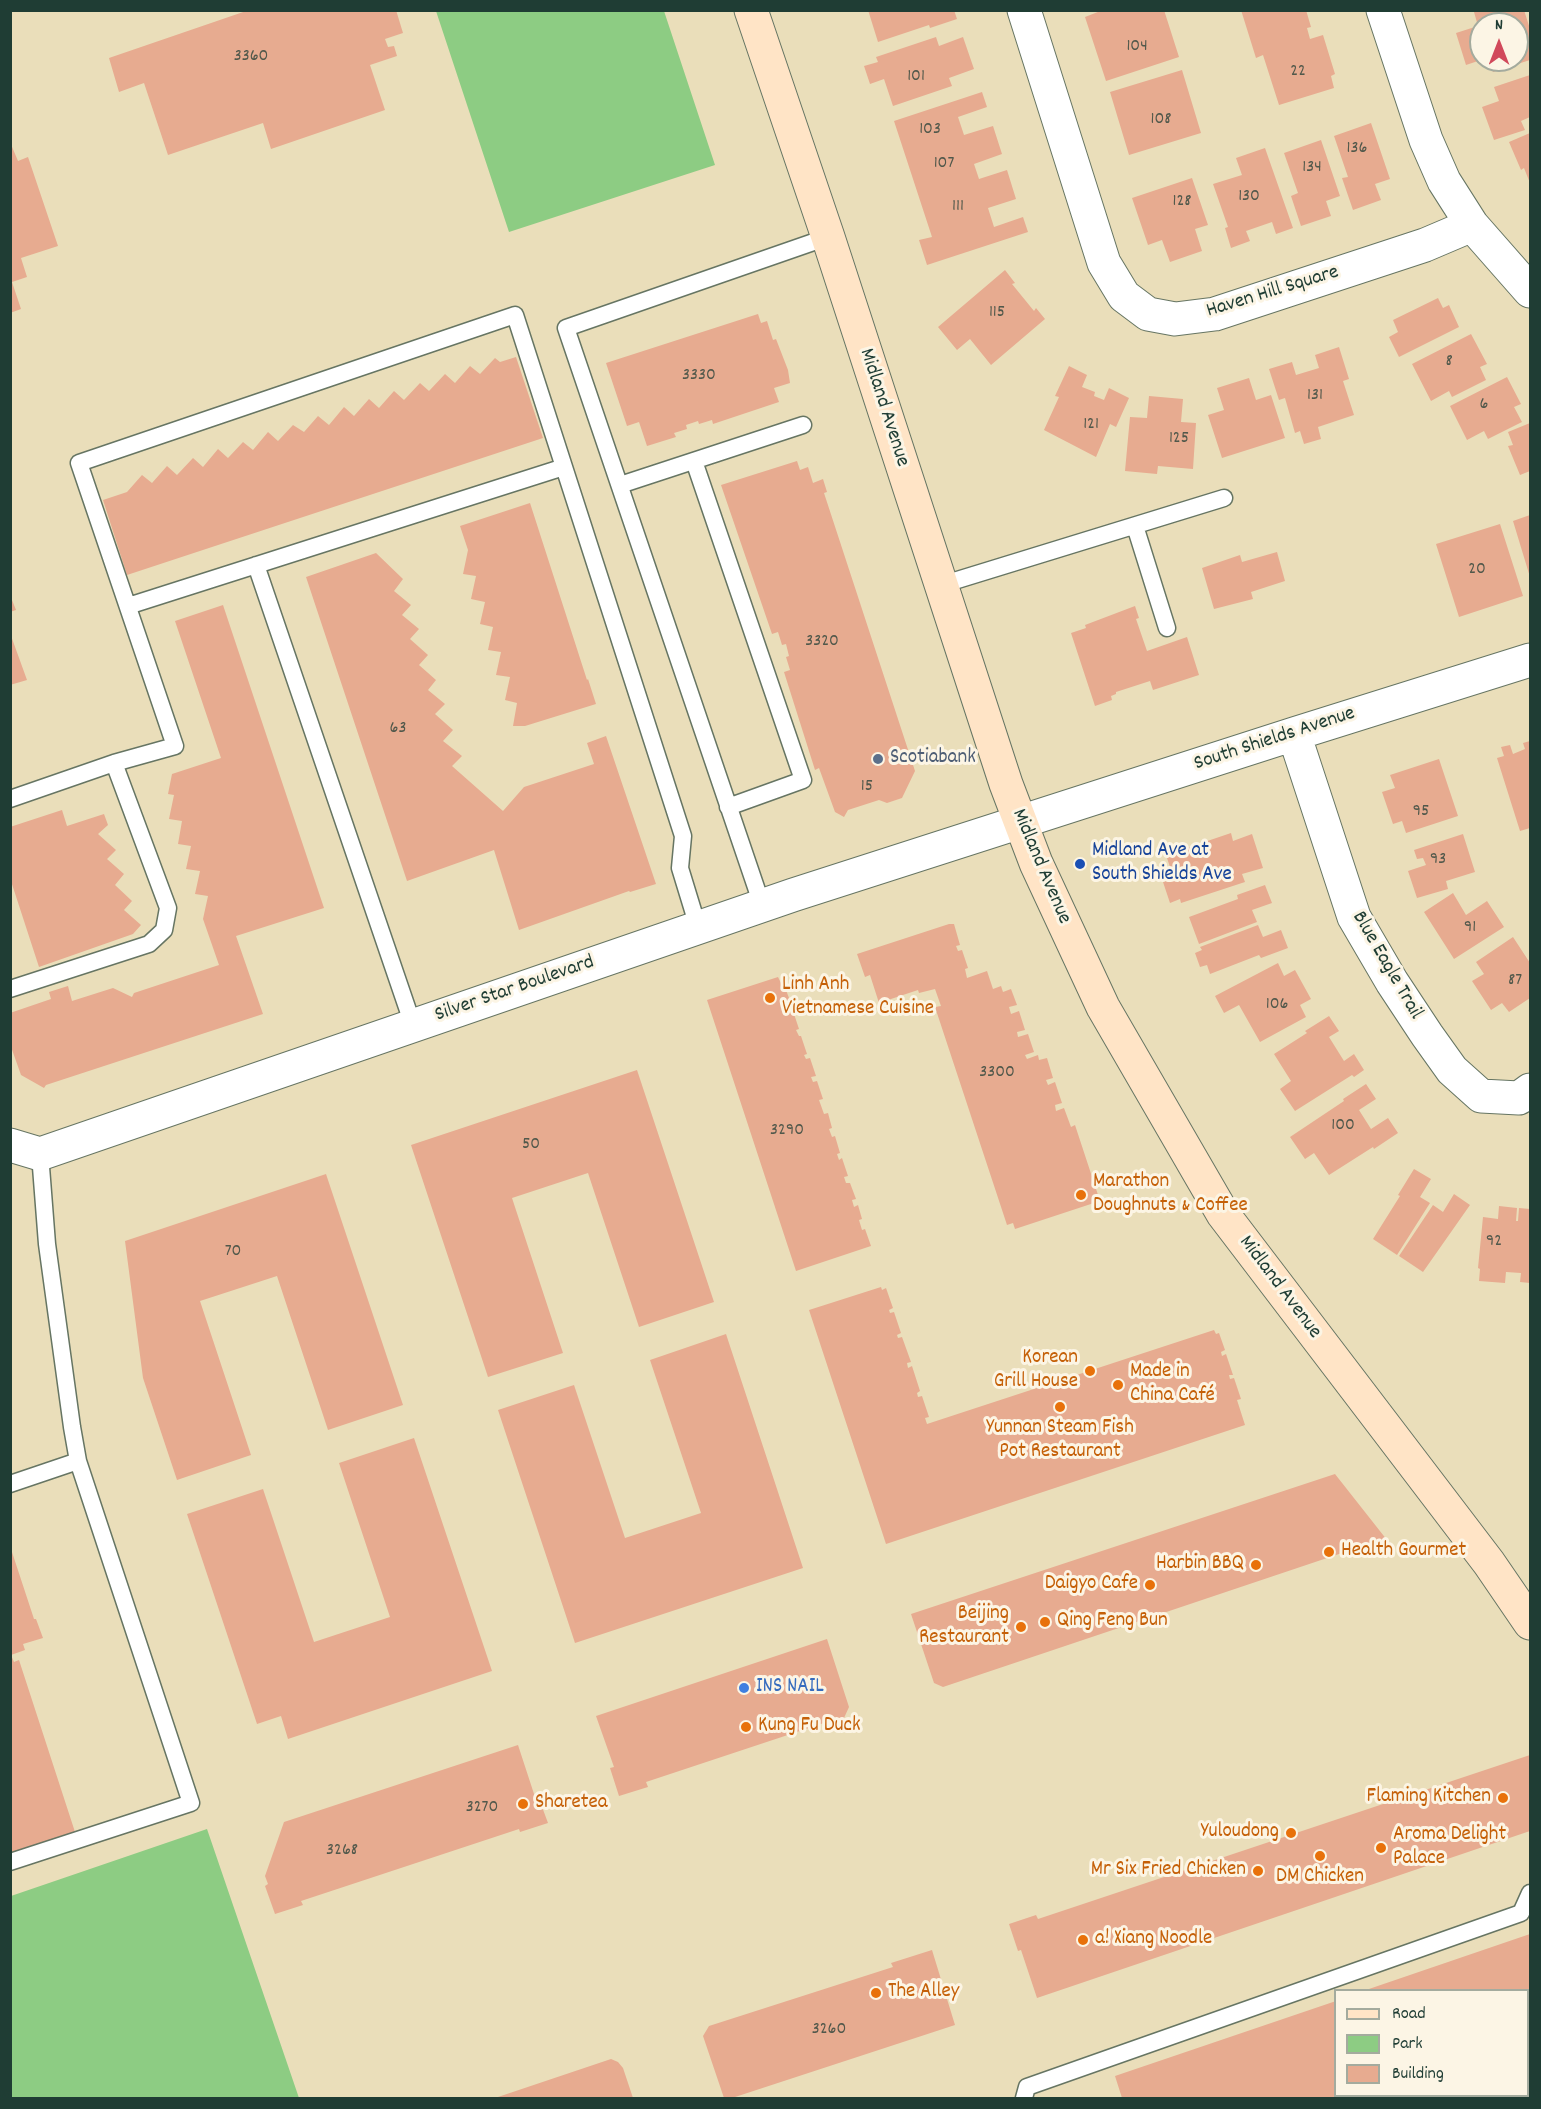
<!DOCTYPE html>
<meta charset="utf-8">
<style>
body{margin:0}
#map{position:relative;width:1541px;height:2109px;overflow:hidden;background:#eadeba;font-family:Dekko,sans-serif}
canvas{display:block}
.frame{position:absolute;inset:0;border:12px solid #1f3d34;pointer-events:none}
.legend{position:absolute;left:1334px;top:1989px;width:195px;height:108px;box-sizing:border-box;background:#fcf5e5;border:2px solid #a4ab9e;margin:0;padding:8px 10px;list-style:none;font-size:18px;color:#1f3d34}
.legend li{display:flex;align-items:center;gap:12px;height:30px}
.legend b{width:30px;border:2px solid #a4ab9e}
.north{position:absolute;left:1469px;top:12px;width:60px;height:60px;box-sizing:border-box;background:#fcf5e5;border:2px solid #a4ab9e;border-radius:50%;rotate:0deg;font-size:16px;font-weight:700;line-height:24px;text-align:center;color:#1f3d34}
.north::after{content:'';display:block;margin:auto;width:21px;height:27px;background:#d1495b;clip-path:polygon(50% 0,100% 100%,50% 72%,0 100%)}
</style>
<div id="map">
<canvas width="1541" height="2109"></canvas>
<div class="frame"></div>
<ul class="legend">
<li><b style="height:8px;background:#ffe4c6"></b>Road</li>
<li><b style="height:16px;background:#8dcc83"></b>Park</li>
<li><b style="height:16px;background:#e7ab90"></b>Building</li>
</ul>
<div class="north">N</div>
</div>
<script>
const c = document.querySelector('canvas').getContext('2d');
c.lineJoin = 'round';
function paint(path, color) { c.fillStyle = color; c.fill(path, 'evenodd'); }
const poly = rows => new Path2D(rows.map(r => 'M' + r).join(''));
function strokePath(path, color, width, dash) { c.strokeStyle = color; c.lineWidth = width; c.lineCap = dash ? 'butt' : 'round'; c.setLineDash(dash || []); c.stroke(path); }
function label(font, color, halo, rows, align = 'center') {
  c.font = font + ' Dekko,sans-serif'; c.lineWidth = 6; c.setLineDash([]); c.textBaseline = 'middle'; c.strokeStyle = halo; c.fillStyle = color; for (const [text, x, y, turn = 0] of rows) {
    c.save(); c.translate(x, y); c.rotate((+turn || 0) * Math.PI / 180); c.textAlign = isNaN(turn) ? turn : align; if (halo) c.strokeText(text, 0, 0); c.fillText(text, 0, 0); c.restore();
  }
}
const green = poly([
 [436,11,664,11,715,165,509,232],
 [207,1829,299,2098,11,2098,11,1896]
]);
const building = poly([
 [249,10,396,10,403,33,385,39,388,47,394,46,397,56,370,65,385,110,271,149,263,123,168,155,144,83,119,92,109,58],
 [868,10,954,10,957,19,930,28,929,25,878,42],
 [1103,10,1164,10,1179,57,1106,81,1085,17],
 [1241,10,1306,10,1311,27,1307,28,1310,39,1323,35,1335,74,1331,76,1334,88,1279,105,1263,55,1256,58],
 [1479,10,1524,10,1530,29,1530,60,1493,72,1489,60,1517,60,1517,24,1481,24,1481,60,1466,65,1456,33,1478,26,1474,12],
 [936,37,939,46,963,37,974,69,949,78,952,86,893,106,884,79,870,84,864,66,878,62,876,57],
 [1182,70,1201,133,1129,155,1110,92],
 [1530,75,1530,117,1521,121,1525,130,1494,140,1482,107,1499,101,1494,87],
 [982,92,987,107,958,117,964,135,993,126,1002,154,974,164,979,179,1007,170,1016,199,988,208,994,227,1023,217,1028,232,927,265,919,240,932,237,894,121],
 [1371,123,1390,179,1375,184,1381,200,1353,210,1342,178,1348,177,1334,136],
 [1530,133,1530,183,1524,168,1521,170,1509,142],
 [1321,140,1340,196,1326,201,1331,216,1301,226,1291,196,1298,193,1284,153],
 [10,142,18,161,28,157,58,246,21,258,27,277,12,282,21,309,10,313],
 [1265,148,1293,228,1276,234,1272,222,1246,231,1250,241,1231,248,1225,228,1228,227,1213,184,1242,175,1236,158],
 [1192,178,1208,225,1195,229,1202,251,1170,262,1162,240,1148,245,1132,198],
 [1005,270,1015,283,1012,284,1034,311,1036,308,1045,319,991,365,970,339,957,350,938,327],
 [1438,298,1443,308,1449,305,1459,327,1399,357,1389,337,1398,332,1393,320],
 [758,314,761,323,767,321,773,340,776,339,788,370,790,383,774,388,779,402,713,424,712,420,699,424,698,421,686,425,687,429,674,433,676,437,647,446,639,422,627,426,606,363],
 [1471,334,1487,364,1480,367,1486,380,1452,397,1449,391,1431,401,1412,364],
 [1339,347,1349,379,1343,381,1354,415,1318,427,1321,439,1304,444,1300,431,1295,433,1285,398,1279,400,1269,369,1292,362,1296,375,1319,368,1315,355],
 [516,357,543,438,127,575,103,500,127,492,142,475,152,483,167,466,177,475,193,458,203,467,218,449,228,458,243,442,253,450,268,432,278,441,293,425,304,432,318,416,329,425,344,407,354,416,369,399,379,408,394,391,404,400,420,383,429,391,445,374,455,383,470,366,480,374,495,358,500,362],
 [1069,366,1087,375,1082,387,1095,392,1094,396,1104,400,1109,388,1129,398,1116,427,1110,424,1096,457,1044,430,1059,397,1055,396],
 [1507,377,1521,404,1514,407,1522,422,1488,439,1484,431,1467,440,1450,406],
 [1249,378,1256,400,1271,395,1285,438,1222,458,1208,415,1224,410,1217,388],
 [1149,396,1183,399,1181,422,1196,423,1193,469,1158,466,1157,474,1125,471,1130,417,1147,418],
 [1530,423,1530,471,1520,475,1508,446,1513,445,1508,432],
 [797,461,800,470,808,467,813,483,823,479,827,492,824,493,915,771,902,798,887,803,879,800,848,810,844,817,835,812,819,768,815,770,784,672,790,670,786,657,789,656,786,644,782,645,778,632,772,634,721,485],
 [530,503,587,680,588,679,596,704,525,726,513,726,517,703,505,700,510,677,496,675,501,652,488,650,493,627,480,624,485,602,471,599,476,576,463,574,468,550,460,526],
 [1530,515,1530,577,1513,521],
 [1500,524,1523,596,1459,617,1436,544],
 [1277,552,1285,581,1251,592,1253,599,1214,609,1202,568,1240,555,1242,562],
 [376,553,403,579,394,591,411,605,402,615,419,629,410,639,428,655,419,665,436,680,428,690,445,704,435,714,453,730,443,741,462,756,452,766,503,811,524,787,594,764,587,743,606,736,656,884,630,892,629,891,519,930,494,850,407,881,306,577],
 [10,595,16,610,10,612],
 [223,605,324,908,236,936,263,1014,46,1085,44,1088,21,1075,10,1044,10,1013,51,999,49,992,68,986,72,1001,113,988,132,997,134,993,219,965,203,919,208,896,195,894,200,871,186,869,191,846,178,844,182,821,169,819,174,795,168,794,172,774,221,758,175,621],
 [1135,606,1139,618,1136,619,1147,651,1187,637,1199,675,1153,690,1150,681,1116,692,1116,694,1111,696,1112,700,1095,706,1071,633,1086,628,1085,625],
 [10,633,27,680,10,685],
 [1530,741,1530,828,1520,831,1497,758,1504,756,1501,747,1510,745,1513,754,1525,749,1523,743],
 [1439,759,1458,816,1406,833,1402,821,1393,824,1382,792,1395,788,1390,775],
 [62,810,67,826,104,814,108,825,98,834,116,850,107,859,124,874,115,885,132,901,124,910,141,925,133,934,39,967,10,878,10,827],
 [1231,833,1233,841,1252,834,1263,868,1242,874,1245,882,1181,903,1180,899,1170,903,1163,882,1174,879,1166,855],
 [1463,834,1475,872,1446,881,1448,889,1417,898,1408,871,1426,865,1423,858,1417,859,1414,850],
 [1265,885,1272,903,1252,910,1257,922,1199,944,1189,917,1238,899,1237,895],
 [1453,893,1466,915,1487,901,1504,927,1454,959,1424,912],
 [949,924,954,924,960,945,956,946,958,951,962,950,968,968,965,969,967,978,987,971,993,989,1001,986,1003,992,1011,989,1017,1005,1009,1007,1011,1014,1019,1011,1025,1030,1017,1032,1018,1037,1028,1034,1034,1052,1025,1055,1027,1059,1038,1055,1039,1060,1047,1058,1053,1078,1046,1080,1048,1085,1055,1082,1062,1103,1055,1105,1056,1111,1064,1108,1071,1127,1075,1125,1100,1201,1015,1229,1013,1223,1007,1225,935,1007,941,1006,935,989,919,993,918,990,879,1003,870,975,865,977,857,954],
 [1258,925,1263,937,1281,930,1288,948,1261,958,1259,955,1210,974,1207,965,1200,967,1195,953,1202,950,1200,947],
 [1513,937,1530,963,1530,998,1509,1012,1502,1003,1491,1010,1472,981,1484,974,1476,962],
 [1278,963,1284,976,1295,970,1311,999,1300,1005,1306,1017,1260,1042,1239,1005,1224,1013,1215,996],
 [778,977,781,983,783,982,792,1006,789,1007,791,1012,793,1011,799,1029,796,1030,799,1036,801,1036,807,1054,804,1055,806,1059,810,1058,816,1076,811,1077,813,1082,817,1081,823,1099,819,1100,824,1114,828,1113,832,1128,829,1129,832,1137,835,1136,840,1153,837,1154,839,1160,842,1158,848,1176,844,1177,846,1183,850,1183,856,1199,852,1200,854,1207,858,1205,862,1219,859,1220,862,1230,865,1229,871,1246,796,1271,707,1000],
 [1329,1016,1339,1031,1329,1037,1344,1061,1354,1054,1364,1070,1354,1077,1352,1075,1295,1111,1280,1089,1291,1081,1274,1054,1307,1033,1305,1031],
 [637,1070,714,1302,639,1327,588,1173,512,1198,563,1353,488,1377,411,1145],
 [1366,1084,1376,1099,1359,1110,1371,1129,1388,1118,1398,1133,1374,1149,1373,1147,1329,1175,1314,1153,1305,1159,1290,1137,1344,1101,1343,1099],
 [1414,1169,1431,1179,1420,1197,1430,1203,1397,1255,1373,1239,1400,1196,1398,1195],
 [326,1174,403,1405,328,1430,277,1276,200,1301,251,1455,177,1480,143,1378,125,1241],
 [1454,1194,1470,1205,1423,1272,1399,1256,1433,1205,1443,1212],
 [1499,1206,1517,1208,1516,1221,1518,1221,1519,1208,1530,1209,1530,1283,1520,1282,1521,1273,1506,1272,1505,1283,1479,1281,1480,1269,1478,1268,1483,1217,1498,1219],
 [881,1287,882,1290,886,1288,893,1308,889,1310,890,1313,894,1312,901,1333,897,1335,898,1338,902,1337,911,1362,907,1363,908,1368,912,1366,920,1391,917,1393,918,1397,922,1396,929,1417,925,1418,927,1424,1214,1330,1216,1334,1219,1333,1225,1350,1221,1352,1222,1356,1226,1354,1233,1375,1229,1375,1230,1379,1234,1378,1241,1399,1237,1400,1245,1425,886,1544,809,1310],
 [726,1334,803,1568,575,1643,498,1410,574,1385,625,1538,701,1513,650,1360],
 [414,1438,492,1671,288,1739,281,1716,257,1724,187,1514,263,1489,314,1642,390,1617,339,1463],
 [1335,1474,1387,1540,1339,1554,943,1687,934,1683,911,1614],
 [11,1549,34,1619,36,1619,43,1638,23,1644,25,1650,11,1655,14,1662,19,1660,75,1832,10,1853],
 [827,1639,849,1707,844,1718,830,1721,646,1782,648,1787,619,1796,610,1768,614,1767,596,1716],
 [518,1745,535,1797,538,1796,548,1823,520,1832,519,1829,301,1901,303,1905,275,1914,265,1886,268,1884,265,1876,284,1822],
 [1530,1755,1530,1831,1037,1998,1021,1950,1018,1951,1009,1924,1036,1915,1038,1919],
 [1530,1934,1530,2031,1528,2032,1528,1990,1366,1990],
 [932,1950,955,2025,732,2098,724,2098,703,2036,709,2026,893,1967,891,1963],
 [1336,2001,1336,2097,1122,2098,1115,2076],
 [611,2059,618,2062,623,2068,633,2098,495,2098]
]);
const lane = poly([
 [694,461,803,780,728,807],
 [620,485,803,425],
 [1135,526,1167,628],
 [256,565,413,1025],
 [941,585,1224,498],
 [128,606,564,467],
 [114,763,175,746,79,463,515,315,683,836,680,868,698,927],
 [10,799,114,763,168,908,164,930,149,944,10,989],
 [762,905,566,328,828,237],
 [10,1484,78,1461,72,1427,47,1244,40,1154],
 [10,1862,191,1803,78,1461],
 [1024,2098,1027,2087,1521,1913,1530,1893]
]);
const street = poly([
 [1024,10,1104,263,1124,296,1148,314,1175,319,1215,314,1425,245,1472,225],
 [1383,10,1426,140,1444,181,1472,225,1530,291],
 [1294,734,1354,917,1392,982,1427,1035,1452,1070,1481,1096,1519,1098,1530,1090],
 [10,1145,40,1154,793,895,1294,734,1530,660]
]);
const secondary = poly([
 [751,10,828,237,1006,784,1036,863,1103,1007,1223,1214,1489,1563,1530,1623]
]);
const markers = [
 [878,759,6,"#5c6f8a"],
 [1080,864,6,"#1a4fb4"],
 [770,998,6,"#e8710a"],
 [1081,1195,6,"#e8710a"],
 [1090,1371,6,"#e8710a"],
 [1118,1385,6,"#e8710a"],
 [1060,1407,6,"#e8710a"],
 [1329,1552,6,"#e8710a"],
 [1256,1565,6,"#e8710a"],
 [1150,1585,6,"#e8710a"],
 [1045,1622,6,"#e8710a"],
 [1021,1627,6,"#e8710a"],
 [744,1688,6,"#3f7fe0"],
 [746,1727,6,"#e8710a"],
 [1503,1798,6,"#e8710a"],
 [523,1804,6,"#e8710a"],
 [1291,1833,6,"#e8710a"],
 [1381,1848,6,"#e8710a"],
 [1320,1856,6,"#e8710a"],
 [1258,1871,6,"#e8710a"],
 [1083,1940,6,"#e8710a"],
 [876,1993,6,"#e8710a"]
];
const numberNames = [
 ["104",1137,48],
 ["3360",251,58],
 ["22",1298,73],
 ["101",916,78],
 ["108",1161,121],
 ["103",930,131],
 ["136",1357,150],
 ["107",944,165],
 ["134",1312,169],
 ["130",1249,198],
 ["128",1182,203],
 ["111",958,208],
 ["115",997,314],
 ["8",1449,363],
 ["3330",699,377],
 ["131",1315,397],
 ["6",1484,406],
 ["121",1091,426],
 ["125",1179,440],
 ["20",1477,571],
 ["3320",822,643],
 ["63",398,730],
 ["15",867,788],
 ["95",1421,813],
 ["93",1438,861],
 ["91",1470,929],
 ["87",1515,982],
 ["106",1277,1006],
 ["3300",997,1074],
 ["100",1343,1127],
 ["3290",787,1132],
 ["50",531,1146],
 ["92",1494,1243],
 ["70",233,1253],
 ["3270",482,1809],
 ["3268",342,1852],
 ["3260",829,2031]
];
const streetNames = [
 ["Haven Hill Square",1273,293,-17],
 ["Midland Avenue",883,408,72],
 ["South Shields Avenue",1275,740,-18],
 ["Midland Avenue",1040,867,67],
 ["Blue Eagle Trail",1386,966,60],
 ["Silver Star Boulevard",515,990,-19],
 ["Midland Avenue",1279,1288,53]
];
const serviceNames = [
 ["Scotiabank",890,759]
];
const transitNames = [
 ["Midland Ave at",1092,852],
 ["South Shields Ave",1092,876]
];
const foodNames = [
 ["Linh Anh",782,986],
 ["Vietnamese Cuisine",782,1010],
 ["Marathon",1093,1183],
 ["Doughnuts & Coffee",1093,1207],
 ["Korean",1078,1359,"right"],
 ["Grill House",1078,1383,"right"],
 ["Made in",1130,1373],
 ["China Café",1130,1397],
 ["Yunnan Steam Fish",1060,1429,"center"],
 ["Pot Restaurant",1060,1453,"center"],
 ["Health Gourmet",1341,1552],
 ["Harbin BBQ",1244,1565,"right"],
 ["Daigyo Cafe",1138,1585,"right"],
 ["Beijing",1009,1615,"right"],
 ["Restaurant",1009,1639,"right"],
 ["Qing Feng Bun",1057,1622],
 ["Kung Fu Duck",758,1727],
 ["Flaming Kitchen",1491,1798,"right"],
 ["Sharetea",535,1804],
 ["Yuloudong",1279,1833,"right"],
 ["Aroma Delight",1393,1836],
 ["Palace",1393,1860],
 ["Mr Six Fried Chicken",1246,1871,"right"],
 ["DM Chicken",1320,1878,"center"],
 ["a! Xiang Noodle",1095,1940],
 ["The Alley",888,1993]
];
const shopNames = [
 ["INS NAIL",756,1688]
];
paint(green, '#8dcc83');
paint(building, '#e7ab90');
strokePath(lane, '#667563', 19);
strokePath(street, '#667563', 35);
strokePath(secondary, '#667563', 35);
strokePath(lane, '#fff', 16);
strokePath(street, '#fff', 33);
strokePath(secondary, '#ffe4c6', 33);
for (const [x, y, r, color] of markers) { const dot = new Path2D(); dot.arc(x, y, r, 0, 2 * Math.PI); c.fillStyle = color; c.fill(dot); strokePath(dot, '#fcf5e5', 2); }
label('18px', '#51584b', null, numberNames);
label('21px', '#1f3d34', '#fcf5e5', streetNames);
label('21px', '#4e5e75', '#fcf5e5', serviceNames, 'left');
label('21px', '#164399', '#fcf5e5', transitNames, 'left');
label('21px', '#c56008', '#fcf5e5', foodNames, 'left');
label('21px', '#366cbe', '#fcf5e5', shopNames, 'left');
</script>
